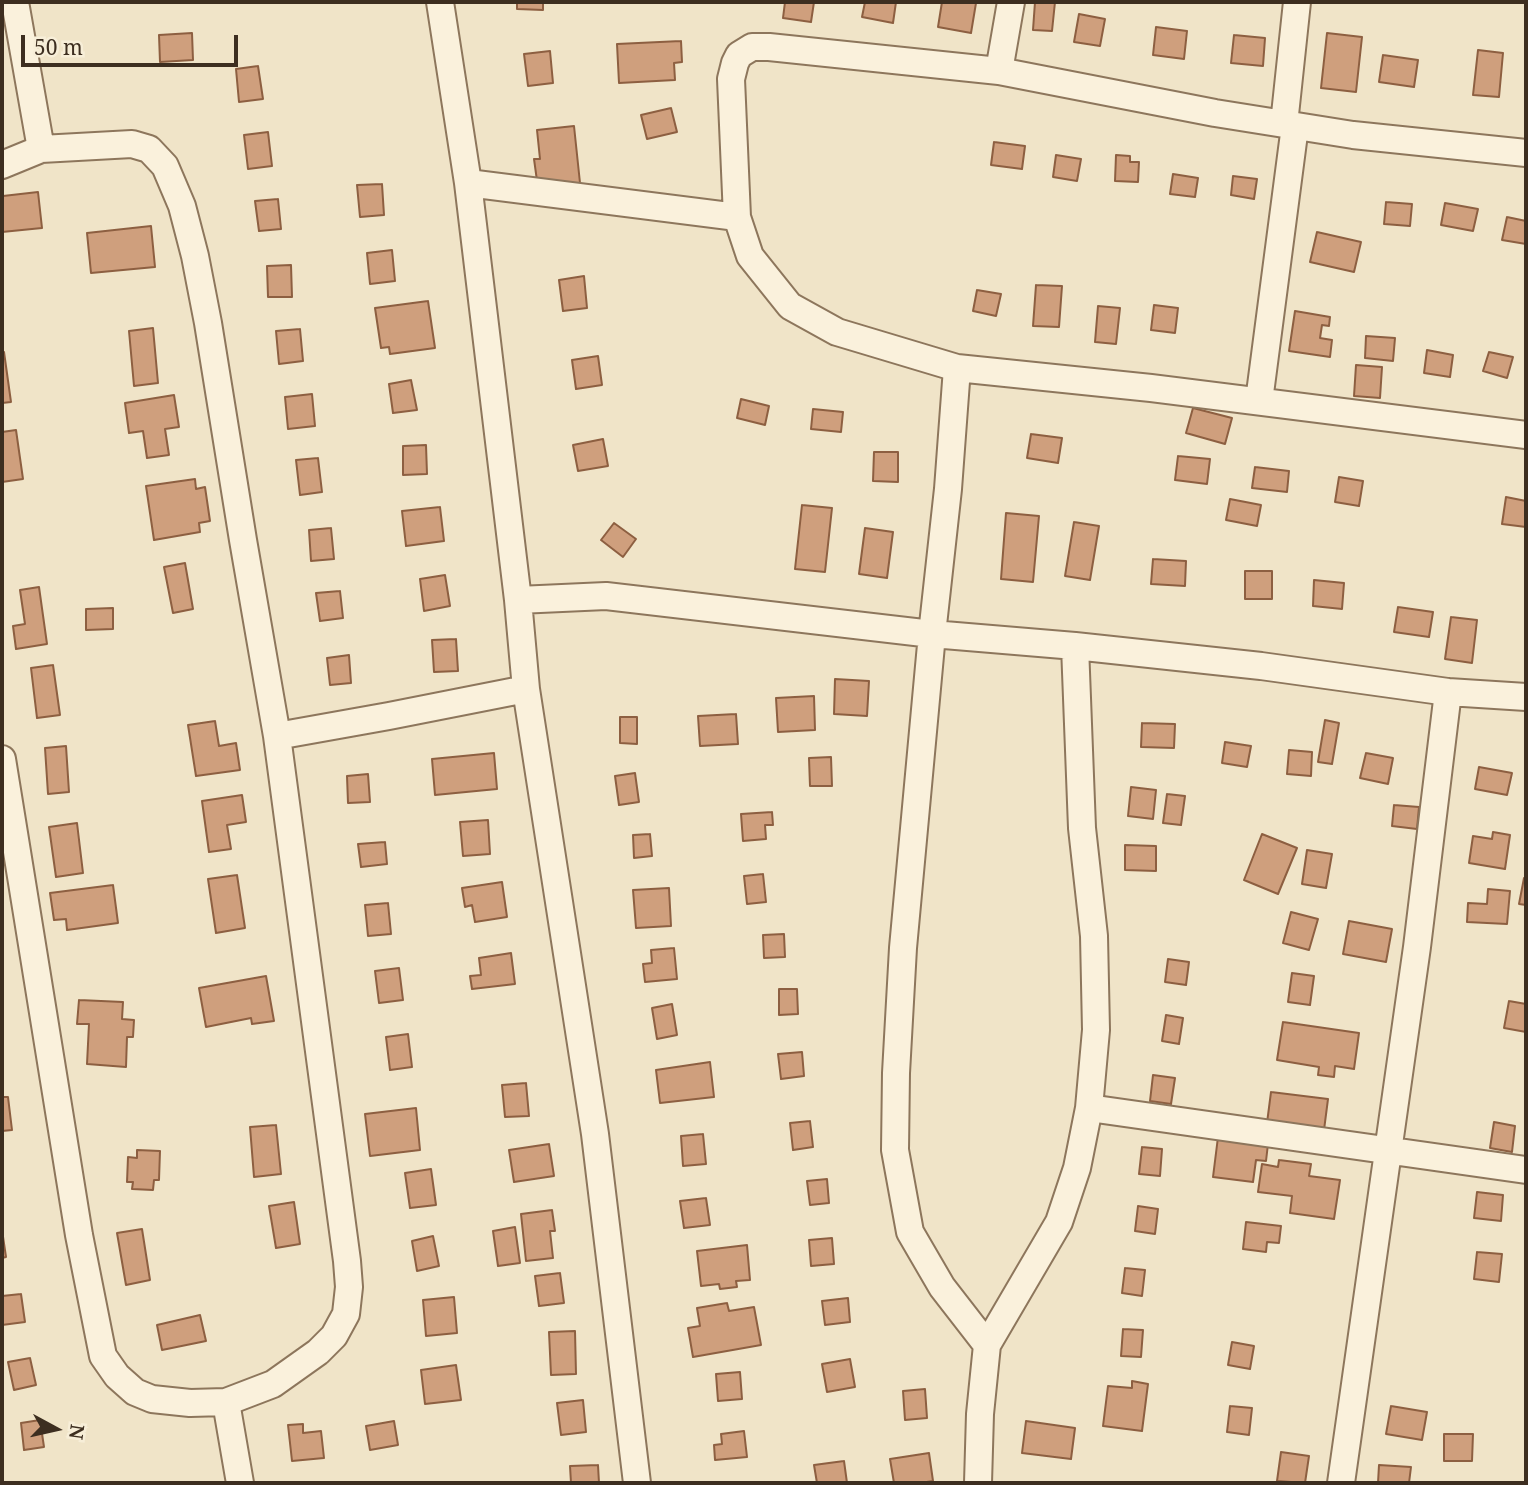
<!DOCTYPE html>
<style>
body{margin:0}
#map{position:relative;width:1528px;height:1485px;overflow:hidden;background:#f0e4c8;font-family:"Noto Serif",serif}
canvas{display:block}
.frame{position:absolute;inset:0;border:4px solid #3d2e20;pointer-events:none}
.north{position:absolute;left:21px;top:1394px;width:70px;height:70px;-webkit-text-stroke:5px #f7eed8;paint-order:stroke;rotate:98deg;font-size:19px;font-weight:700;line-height:28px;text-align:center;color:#3d2e20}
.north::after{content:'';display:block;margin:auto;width:24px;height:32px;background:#3d2e20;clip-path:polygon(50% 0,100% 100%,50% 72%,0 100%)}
.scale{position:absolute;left:21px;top:35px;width:217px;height:32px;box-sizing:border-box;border:4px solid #3d2e20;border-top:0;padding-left:9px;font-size:21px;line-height:24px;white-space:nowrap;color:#3d2e20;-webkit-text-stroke:5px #f7eed8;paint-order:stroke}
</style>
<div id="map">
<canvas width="1528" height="1485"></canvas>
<div class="frame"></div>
<div class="north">N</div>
<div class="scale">50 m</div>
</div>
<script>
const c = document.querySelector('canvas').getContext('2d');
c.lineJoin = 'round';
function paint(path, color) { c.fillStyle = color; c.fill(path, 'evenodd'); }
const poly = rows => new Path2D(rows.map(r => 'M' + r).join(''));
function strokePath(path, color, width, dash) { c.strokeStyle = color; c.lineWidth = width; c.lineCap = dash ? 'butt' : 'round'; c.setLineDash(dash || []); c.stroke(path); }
const building = poly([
 [517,2,543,2,543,10,517,9,517,2],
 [785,2,814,2,811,22,783,18,785,2],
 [865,2,896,2,893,23,862,17,865,2],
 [942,2,976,3,971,33,938,27,942,2],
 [1035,2,1055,2,1052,31,1033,30,1035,2],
 [1079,14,1105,19,1100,46,1074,42,1079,14],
 [1156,27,1187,31,1184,59,1153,55,1156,27],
 [192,33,193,60,160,62,159,35,192,33],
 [1327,33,1362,37,1356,92,1321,88,1327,33],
 [1234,35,1265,38,1263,66,1231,63,1234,35],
 [681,41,682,62,674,63,675,80,619,83,617,44,681,41],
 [1478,50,1503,53,1499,97,1473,95,1478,50],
 [550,51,553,83,528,86,524,54,550,51],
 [1383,55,1418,60,1414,87,1379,82,1383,55],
 [258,66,263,99,239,102,236,69,258,66],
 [671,108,677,132,647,139,641,115,671,108],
 [574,126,580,183,538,188,534,159,540,159,537,130,574,126],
 [268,132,272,166,248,169,244,135,268,132],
 [994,142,1025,146,1022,169,991,165,994,142],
 [1056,155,1081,159,1077,181,1053,177,1056,155],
 [1116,155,1130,156,1130,162,1139,162,1138,182,1115,181,1116,155],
 [1173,174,1198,178,1195,197,1170,194,1173,174],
 [1233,176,1257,179,1254,199,1231,195,1233,176],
 [382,184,384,215,360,217,357,185,382,184],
 [2,188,3,196,38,192,42,228,2,232,2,188],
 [278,199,281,229,259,231,255,201,278,199],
 [1386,202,1412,204,1410,226,1384,224,1386,202],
 [1445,203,1478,209,1473,231,1441,225,1445,203],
 [1507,217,1526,221,1526,244,1502,240,1507,217],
 [151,226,155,267,91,273,87,233,151,226],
 [1317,232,1361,242,1354,272,1310,262,1317,232],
 [392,250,395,281,370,284,367,253,392,250],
 [291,265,292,297,268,297,267,266,291,265],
 [584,276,587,308,563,311,559,280,584,276],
 [1036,285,1062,286,1059,327,1033,326,1036,285],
 [977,290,1001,294,996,316,973,311,977,290],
 [428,301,435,348,390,354,389,347,381,348,375,308,428,301],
 [1154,305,1178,308,1175,333,1151,330,1154,305],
 [1098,306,1120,308,1116,344,1095,342,1098,306],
 [1295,311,1330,317,1329,326,1322,325,1320,338,1332,340,1330,357,1289,351,1295,311],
 [153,328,158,383,134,386,129,331,153,328],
 [300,329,303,361,279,364,276,331,300,329],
 [1366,336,1395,338,1393,361,1365,358,1366,336],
 [1427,350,1453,355,1450,377,1424,373,1427,350],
 [2,352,4,352,11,402,2,403,2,352],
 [1489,352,1513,357,1507,378,1483,371,1489,352],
 [598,356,602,385,576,389,572,360,598,356],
 [1356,365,1382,367,1380,398,1354,396,1356,365],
 [411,380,417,410,393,413,389,384,411,380],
 [312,394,315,426,288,429,285,397,312,394],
 [174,395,179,427,165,429,169,455,147,458,143,431,129,433,125,403,174,395],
 [741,399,769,406,765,425,737,418,741,399],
 [1193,408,1232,418,1225,444,1186,433,1193,408],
 [813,409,843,412,841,432,811,429,813,409],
 [16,430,23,479,2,482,2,432,16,430],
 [1031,434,1062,438,1058,463,1027,458,1031,434],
 [603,439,608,466,578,471,573,445,603,439],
 [426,445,427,474,403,475,403,446,426,445],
 [874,452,898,452,898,482,873,481,874,452],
 [1178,456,1210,459,1207,484,1175,480,1178,456],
 [318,458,322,492,300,495,296,460,318,458],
 [1255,467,1289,471,1287,492,1252,488,1255,467],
 [1339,477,1363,481,1359,506,1335,502,1339,477],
 [195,479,196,489,205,487,210,521,199,523,200,532,154,540,146,486,195,479],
 [1506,497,1526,501,1526,527,1502,524,1506,497],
 [1230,499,1261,505,1257,526,1226,520,1230,499],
 [802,505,832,508,825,572,795,569,802,505],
 [440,507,444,541,406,546,402,511,440,507],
 [1006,513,1039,516,1033,582,1001,579,1006,513],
 [1074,522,1099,526,1090,580,1065,576,1074,522],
 [614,523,636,539,623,557,601,540,614,523],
 [331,528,334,559,311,561,309,530,331,528],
 [865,528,893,532,887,578,859,574,865,528],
 [1153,559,1186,561,1185,586,1151,584,1153,559],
 [185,563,193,609,173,613,164,567,185,563],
 [1245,571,1272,571,1272,599,1245,599,1245,571],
 [445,575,450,606,424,611,420,579,445,575],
 [1314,580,1344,583,1342,609,1313,606,1314,580],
 [39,587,47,644,16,649,13,626,25,624,20,590,39,587],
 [340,591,343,618,320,621,316,593,340,591],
 [1398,607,1433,612,1429,637,1394,632,1398,607],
 [113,608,113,629,86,630,86,609,113,608],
 [1451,617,1477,620,1472,663,1445,659,1451,617],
 [456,639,458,671,434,672,432,640,456,639],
 [349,655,351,683,330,685,327,658,349,655],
 [53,665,60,715,37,718,31,668,53,665],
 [835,679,869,681,867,716,834,714,835,679],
 [814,696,815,730,778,732,776,698,814,696],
 [736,714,738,744,700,746,698,716,736,714],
 [620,717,637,717,637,744,620,743,620,717],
 [1325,720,1339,723,1332,764,1318,762,1325,720],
 [215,721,219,746,236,743,240,770,196,776,188,725,215,721],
 [1142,723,1175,724,1174,748,1141,747,1142,723],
 [1225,742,1251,746,1247,767,1222,763,1225,742],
 [66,746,69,792,48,794,45,748,66,746],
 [1289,750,1312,752,1311,776,1287,774,1289,750],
 [494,753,497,789,435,795,432,759,494,753],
 [1366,753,1393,758,1388,784,1360,778,1366,753],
 [831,757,832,786,810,786,809,758,831,757],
 [1479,767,1512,773,1507,795,1475,789,1479,767],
 [635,773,639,802,619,805,615,776,635,773],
 [368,774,370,802,348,803,347,776,368,774],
 [1131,787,1156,790,1153,819,1128,816,1131,787],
 [1167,794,1185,796,1181,825,1163,823,1167,794],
 [242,795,246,822,227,825,231,849,209,852,202,801,242,795],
 [1394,805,1419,807,1417,829,1392,826,1394,805],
 [772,812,773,825,765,825,766,839,743,841,741,814,772,812],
 [488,820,490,854,463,856,460,822,488,820],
 [77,823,83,873,56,877,49,827,77,823],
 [1493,832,1510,835,1505,869,1469,863,1473,836,1492,839,1493,832],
 [650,834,652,856,634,858,633,835,650,834],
 [1262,834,1297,848,1278,894,1244,880,1262,834],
 [385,842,387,864,361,867,358,844,385,842],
 [1125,845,1156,846,1156,871,1125,870,1125,845],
 [1307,850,1332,854,1326,888,1302,884,1307,850],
 [763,874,766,902,747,904,744,876,763,874],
 [237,875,245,928,216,933,208,879,237,875],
 [1524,878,1526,879,1526,905,1519,904,1524,878],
 [502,882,507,917,475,922,472,905,465,907,462,888,502,882],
 [113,885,118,923,67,930,66,919,54,920,50,893,113,885],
 [669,888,671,926,636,928,633,890,669,888],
 [1488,889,1510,891,1507,924,1467,922,1468,903,1487,904,1488,889],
 [388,903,391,934,368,936,365,905,388,903],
 [1291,912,1318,919,1309,950,1283,943,1291,912],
 [1349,921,1392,929,1386,962,1343,954,1349,921],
 [784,934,785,957,764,958,763,935,784,934],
 [674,948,677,979,645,982,643,964,652,963,651,950,674,948],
 [511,953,515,984,472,989,470,976,481,975,479,958,511,953],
 [1168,959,1189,962,1186,985,1165,982,1168,959],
 [399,968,403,1000,379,1003,375,971,399,968],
 [1292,973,1314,976,1310,1005,1288,1002,1292,973],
 [266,976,274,1021,252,1024,251,1018,206,1027,199,988,266,976],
 [779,989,797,989,798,1014,779,1015,779,989],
 [79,1000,123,1002,122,1019,134,1020,133,1037,127,1037,126,1067,87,1064,89,1024,77,1024,79,1000],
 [1509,1001,1526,1004,1526,1032,1504,1028,1509,1001],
 [672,1004,677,1035,657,1039,652,1008,672,1004],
 [1166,1015,1183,1018,1179,1044,1162,1041,1166,1015],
 [1283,1022,1359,1033,1354,1069,1335,1066,1334,1077,1318,1075,1319,1067,1277,1060,1283,1022],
 [408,1034,412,1067,390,1070,386,1037,408,1034],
 [802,1052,804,1076,781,1079,778,1054,802,1052],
 [710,1062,714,1097,660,1103,656,1070,710,1062],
 [1153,1075,1175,1078,1171,1104,1150,1101,1153,1075],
 [526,1083,529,1116,505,1117,502,1085,526,1083],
 [1271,1092,1328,1099,1324,1130,1267,1123,1271,1092],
 [2,1097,8,1097,12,1130,2,1131,2,1097],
 [416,1108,420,1150,370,1156,365,1114,416,1108],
 [810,1121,813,1147,793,1150,790,1123,810,1121],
 [1494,1122,1515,1126,1512,1152,1490,1148,1494,1122],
 [276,1125,281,1174,254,1177,250,1127,276,1125],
 [703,1134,706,1164,683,1166,681,1136,703,1134],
 [1218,1137,1268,1144,1266,1161,1256,1160,1253,1182,1213,1177,1218,1137],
 [549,1144,554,1176,514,1182,509,1150,549,1144],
 [1142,1147,1162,1149,1160,1176,1139,1174,1142,1147],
 [137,1150,160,1151,159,1180,154,1180,153,1190,132,1189,133,1182,127,1182,128,1157,137,1158,137,1150],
 [1279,1160,1311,1164,1309,1176,1340,1180,1334,1219,1290,1213,1292,1196,1258,1192,1262,1164,1278,1167,1279,1160],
 [431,1169,436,1205,410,1208,405,1173,431,1169],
 [827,1179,829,1203,810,1205,807,1181,827,1179],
 [1477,1192,1503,1195,1501,1221,1474,1218,1477,1192],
 [706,1198,710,1225,684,1228,680,1201,706,1198],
 [294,1202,300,1244,276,1248,269,1206,294,1202],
 [1138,1206,1158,1209,1155,1234,1135,1231,1138,1206],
 [552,1210,555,1231,550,1231,553,1258,526,1261,521,1214,552,1210],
 [1246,1222,1281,1226,1279,1243,1267,1242,1266,1252,1243,1249,1246,1222],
 [515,1227,520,1263,498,1266,493,1231,515,1227],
 [142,1229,150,1280,126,1285,117,1233,142,1229],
 [2,1230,6,1257,2,1258,2,1230],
 [433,1236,439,1266,417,1271,412,1241,433,1236],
 [832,1238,834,1264,811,1266,809,1240,832,1238],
 [747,1245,750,1280,736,1281,737,1287,720,1289,719,1284,701,1286,697,1251,747,1245],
 [1477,1252,1502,1254,1499,1282,1474,1279,1477,1252],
 [1125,1268,1145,1270,1142,1296,1122,1293,1125,1268],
 [560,1273,564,1303,539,1306,535,1276,560,1273],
 [21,1294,25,1322,2,1325,2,1296,21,1294],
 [454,1297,457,1333,426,1336,423,1300,454,1297],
 [848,1298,850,1322,825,1325,822,1301,848,1298],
 [727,1303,729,1311,754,1307,761,1345,693,1357,688,1328,700,1326,697,1308,727,1303],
 [200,1315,206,1341,162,1350,157,1325,200,1315],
 [1123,1329,1143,1330,1141,1357,1121,1356,1123,1329],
 [575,1331,576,1374,551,1375,549,1332,575,1331],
 [1232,1342,1254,1346,1250,1369,1228,1365,1232,1342],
 [30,1358,36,1385,14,1390,8,1362,30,1358],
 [850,1359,855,1387,827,1392,822,1364,850,1359],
 [456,1365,461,1400,425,1404,421,1370,456,1365],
 [740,1372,742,1399,718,1401,716,1374,740,1372],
 [1132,1381,1148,1384,1142,1431,1103,1426,1108,1386,1132,1388,1132,1381],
 [925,1389,927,1418,905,1420,903,1391,925,1389],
 [583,1400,586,1432,561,1435,557,1403,583,1400],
 [1230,1406,1252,1408,1249,1435,1227,1432,1230,1406],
 [1391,1406,1427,1412,1422,1440,1386,1434,1391,1406],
 [40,1420,44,1447,24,1450,21,1423,40,1420],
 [394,1421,398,1445,370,1450,366,1426,394,1421],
 [1026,1421,1075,1428,1071,1459,1022,1453,1026,1421],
 [303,1424,303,1433,321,1431,324,1458,292,1461,288,1425,303,1424],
 [744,1431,747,1457,715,1460,714,1445,722,1444,721,1434,744,1431],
 [1444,1434,1473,1434,1472,1461,1444,1461,1444,1434],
 [1281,1452,1309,1456,1305,1483,1277,1481,1281,1452],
 [929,1453,933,1481,920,1483,894,1483,890,1459,929,1453],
 [844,1461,847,1483,817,1483,814,1465,844,1461],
 [598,1465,599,1483,571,1483,570,1466,598,1465],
 [1379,1465,1411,1467,1409,1483,1378,1483,1379,1465]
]);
const street = poly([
 [15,2,41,149],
 [440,2,468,183,518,600,526,689,595,1134,637,1483],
 [999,71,1011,2],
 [1284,124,1297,2],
 [1526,153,1353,135,1215,113,999,71,769,47,752,47,739,55,735,63,731,79,737,217,750,256,790,306,837,332,957,368,1151,388,1526,435],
 [2,165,41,149,132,144,149,149,165,166,182,206,195,256,208,323,243,540,277,736,347,1261,349,1287,346,1314,334,1336,318,1352,273,1384,226,1402,190,1403,152,1399,135,1392,117,1376,103,1356,79,1235,2,759],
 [468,183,737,217],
 [957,368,948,489,932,634,903,948,896,1073,895,1150,910,1232,942,1287,987,1345,980,1414,978,1483],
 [1259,401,1295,126],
 [518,600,606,596,932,634,1075,646,1261,666,1448,692,1526,697],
 [277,736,389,716,526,689],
 [1089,1108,1526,1170],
 [987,1345,1059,1222,1077,1168,1089,1108,1096,1030,1094,936,1082,828,1075,646],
 [226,1402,240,1483],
 [1341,1483,1417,947,1448,692]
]);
paint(building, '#cf9f7d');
strokePath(building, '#8d5f41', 2);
strokePath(street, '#8d765c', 30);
strokePath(street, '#faf1dc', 26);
</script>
